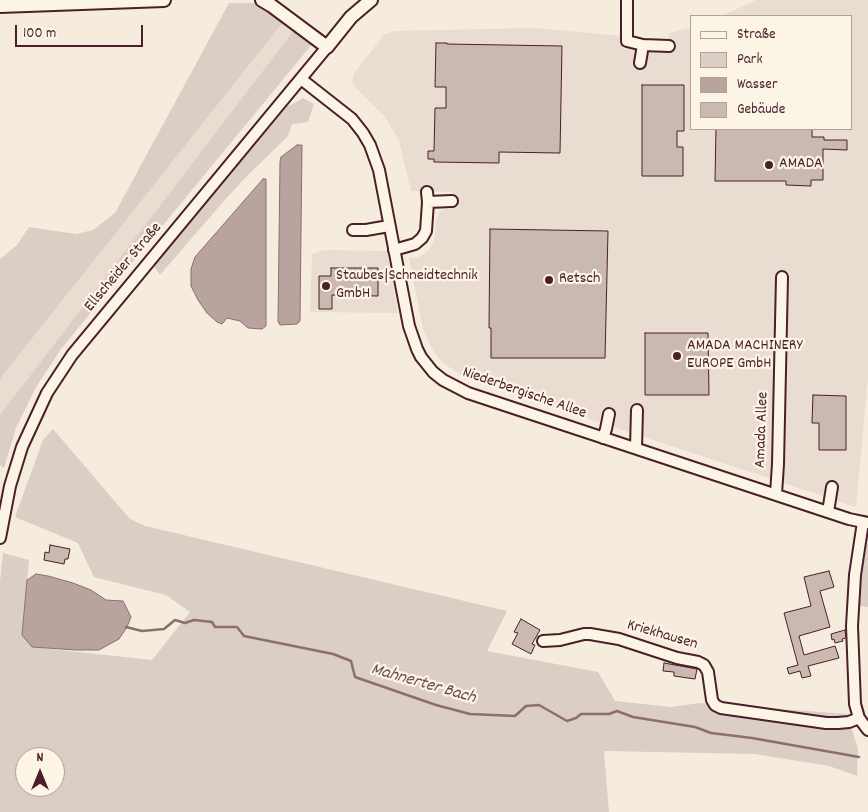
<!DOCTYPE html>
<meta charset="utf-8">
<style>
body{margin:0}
#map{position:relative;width:868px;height:812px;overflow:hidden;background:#f5ecde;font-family:Dekko,sans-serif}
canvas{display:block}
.legend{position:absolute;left:690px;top:15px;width:162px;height:115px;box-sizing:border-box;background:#fcf5e5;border:1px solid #b59f9b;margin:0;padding:6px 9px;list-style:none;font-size:15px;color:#4a1f2b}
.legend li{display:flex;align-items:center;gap:10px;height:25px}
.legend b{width:25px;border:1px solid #b59f9b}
.north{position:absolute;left:15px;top:747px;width:50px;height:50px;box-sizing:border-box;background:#fcf5e5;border:1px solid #b59f9b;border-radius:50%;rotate:0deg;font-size:14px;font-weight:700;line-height:20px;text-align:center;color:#4a1f2b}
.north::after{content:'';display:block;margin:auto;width:18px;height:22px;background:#4a1f2b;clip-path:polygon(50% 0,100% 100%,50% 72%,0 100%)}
.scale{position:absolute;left:15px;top:25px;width:128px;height:22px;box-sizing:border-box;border:2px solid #4a1f2b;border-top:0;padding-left:6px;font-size:15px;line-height:18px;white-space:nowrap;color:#4a1f2b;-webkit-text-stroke:4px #fcf5e5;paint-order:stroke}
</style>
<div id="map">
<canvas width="868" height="812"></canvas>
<ul class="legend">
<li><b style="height:6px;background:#fcf5e5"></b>Straße</li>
<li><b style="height:14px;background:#dbcec4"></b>Park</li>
<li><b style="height:14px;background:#b8a39e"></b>Wasser</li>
<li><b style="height:14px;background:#cab9b1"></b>Gebäude</li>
</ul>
<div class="north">N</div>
<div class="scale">100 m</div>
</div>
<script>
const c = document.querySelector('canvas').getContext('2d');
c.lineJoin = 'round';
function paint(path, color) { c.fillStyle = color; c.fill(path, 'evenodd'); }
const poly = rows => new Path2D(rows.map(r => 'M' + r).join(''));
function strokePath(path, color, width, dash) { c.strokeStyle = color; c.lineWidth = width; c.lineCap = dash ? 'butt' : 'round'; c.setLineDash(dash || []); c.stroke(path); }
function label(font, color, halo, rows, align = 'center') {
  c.font = font + ' Dekko,sans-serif'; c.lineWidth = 4.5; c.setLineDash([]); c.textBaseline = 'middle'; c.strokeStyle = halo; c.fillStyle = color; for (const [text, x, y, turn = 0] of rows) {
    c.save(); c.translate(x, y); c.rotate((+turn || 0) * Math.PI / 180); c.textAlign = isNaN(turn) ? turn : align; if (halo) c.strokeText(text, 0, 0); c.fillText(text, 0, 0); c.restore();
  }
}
const built = poly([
 [756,0,868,0,868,377,856,507,614,427,613,415,603,412,599,422,471,380,462,376,442,362,431,347,423,329,409,258,419,257,429,250,434,241,436,221,439,212,445,209,452,209,452,192,411,191,399,141,386,118,356,88,352,81,355,72,384,35,394,31,535,28,622,36,622,49,668,50,669,33,692,28,692,129,852,129,852,16,722,16],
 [284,21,294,30,0,415,0,379],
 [324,250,387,251,398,313,310,312,312,254]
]);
const green = poly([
 [229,3,255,3,284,21,0,379,0,259,17,245,29,227,76,234,93,230,115,213],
 [294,30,313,43,61,349,36,387,16,428,4,468,0,465,0,415],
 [303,98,314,104,308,122,292,124,288,136,245,178,222,203,160,275,153,265,287,107],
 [53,429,130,519,145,526,507,611,487,651,598,672,615,701,671,707,700,703,847,714,858,749,857,776,829,766,755,754,604,751,609,812,0,812,0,581,3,553,29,560,22,635,32,647,152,660,190,612,166,595,94,577,78,543,15,517,43,440],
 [25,757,55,757,55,787,25,787],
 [868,529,868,607,855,605,865,532]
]);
const water = poly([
 [297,145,302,145,300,321,297,324,280,325,278,321,280,162,281,157,297,145],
 [263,179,266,179,266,326,262,329,248,328,240,321,227,318,222,324,217,322,207,313,198,300,191,286,191,269,195,257,263,179],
 [36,574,48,576,73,583,91,590,106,600,123,601,131,617,127,627,119,639,99,650,76,650,32,647,22,635,27,580,36,574]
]);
const stream = poly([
 [126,627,142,631,164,629,175,620,185,623,194,620,212,622,215,627,237,627,244,636,333,654,351,661,355,677,436,705,470,714,515,716,526,706,539,705,567,721,576,718,581,714,609,714,617,711,633,717,695,727,711,733,752,738,859,757]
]);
const building = poly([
 [436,43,447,43,447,44,562,46,560,153,499,152,499,163,434,162,434,159,428,159,428,151,434,151,435,108,446,108,446,87,435,87,436,43],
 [642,85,684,85,684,131,677,131,677,147,683,147,683,176,642,176,642,85],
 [716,129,812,129,812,137,824,137,824,140,847,140,847,150,823,149,823,180,811,180,811,186,786,185,786,181,715,181,716,129],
 [490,229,608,231,605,358,491,358,491,328,489,328,490,229],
 [331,268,378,268,378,296,332,295,332,309,319,309,319,276,331,276,331,268],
 [645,333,708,333,709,395,645,395,645,333],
 [813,395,846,396,846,450,819,450,819,423,812,423,813,395],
 [50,545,70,549,68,559,65,559,64,564,44,560,45,552,49,553,50,545],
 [829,571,834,587,820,591,830,627,799,636,804,655,835,646,839,658,808,666,811,676,802,678,800,671,789,674,787,668,798,665,784,613,811,606,804,577,829,571],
 [521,619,540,630,532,644,535,645,531,654,512,644,518,633,514,632,521,619],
 [845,630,846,638,842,639,843,641,835,643,834,639,832,640,831,634,845,630],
 [664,663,697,669,695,679,674,676,674,672,663,671,664,663]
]);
const minor = poly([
 [627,0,627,41,643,45,669,46],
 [640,63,643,45],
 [301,79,352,119,363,133,370,145,379,170,409,326,417,349,421,357,433,372,443,380,468,393,849,519,868,523],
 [427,192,428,202],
 [353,230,366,230,389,226],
 [394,250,415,244,422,238,426,231,428,202,452,201],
 [603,438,606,429,609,414],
 [636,448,637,410],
 [776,494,778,464,782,277],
 [828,512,832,487],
 [863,522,855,575,852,626,855,704,859,718,868,730],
 [0,538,10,486,22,447,47,393,72,355,327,47],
 [543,641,560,640,584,634,590,634,619,639,677,658,698,662,704,665,708,672,712,700,715,705,721,708,826,723,838,723,849,722,859,718]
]);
const major = poly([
 [262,0,272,6,327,47,351,17,371,0],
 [0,6,164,0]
]);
const markers = [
 [769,165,5,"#4a1f2b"],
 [549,280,5,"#4a1f2b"],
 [326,286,5,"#4a1f2b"],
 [677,356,5,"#4a1f2b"]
];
const poiNames = [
 ["AMADA",779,165],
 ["Staubes|Schneidtechnik",336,277],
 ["GmbH",336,295],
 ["Retsch",559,280],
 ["AMADA MACHINERY",687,347],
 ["EUROPE GmbH",687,365]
];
const streetNames = [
 ["Ellscheider Straße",124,268,-50],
 ["Niederbergische Allee",524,394,19],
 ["Amada Allee",763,430,-88],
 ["Kriekhausen",662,636,16]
];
const waterNames = [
 ["Mahnerter Bach",423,685,16]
];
paint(built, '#e8ddd0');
paint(green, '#dbcec4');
paint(water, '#b8a39e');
strokePath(water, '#8c6e70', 1);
strokePath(stream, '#8c6e70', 2.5);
paint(building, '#cab9b1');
strokePath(building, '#4a1f2b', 1);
strokePath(minor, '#4a1f2b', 14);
strokePath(major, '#4a1f2b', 16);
strokePath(minor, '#fcf5e5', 10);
strokePath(major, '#fcf5e5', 12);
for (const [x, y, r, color] of markers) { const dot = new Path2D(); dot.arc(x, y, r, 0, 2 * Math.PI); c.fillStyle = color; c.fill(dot); strokePath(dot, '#fcf5e5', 2); }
label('16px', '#4a1f2b', '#fcf5e5', poiNames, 'left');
label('16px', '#4a1f2b', '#fcf5e5', streetNames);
label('italic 18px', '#704d53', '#fcf5e5', waterNames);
</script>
